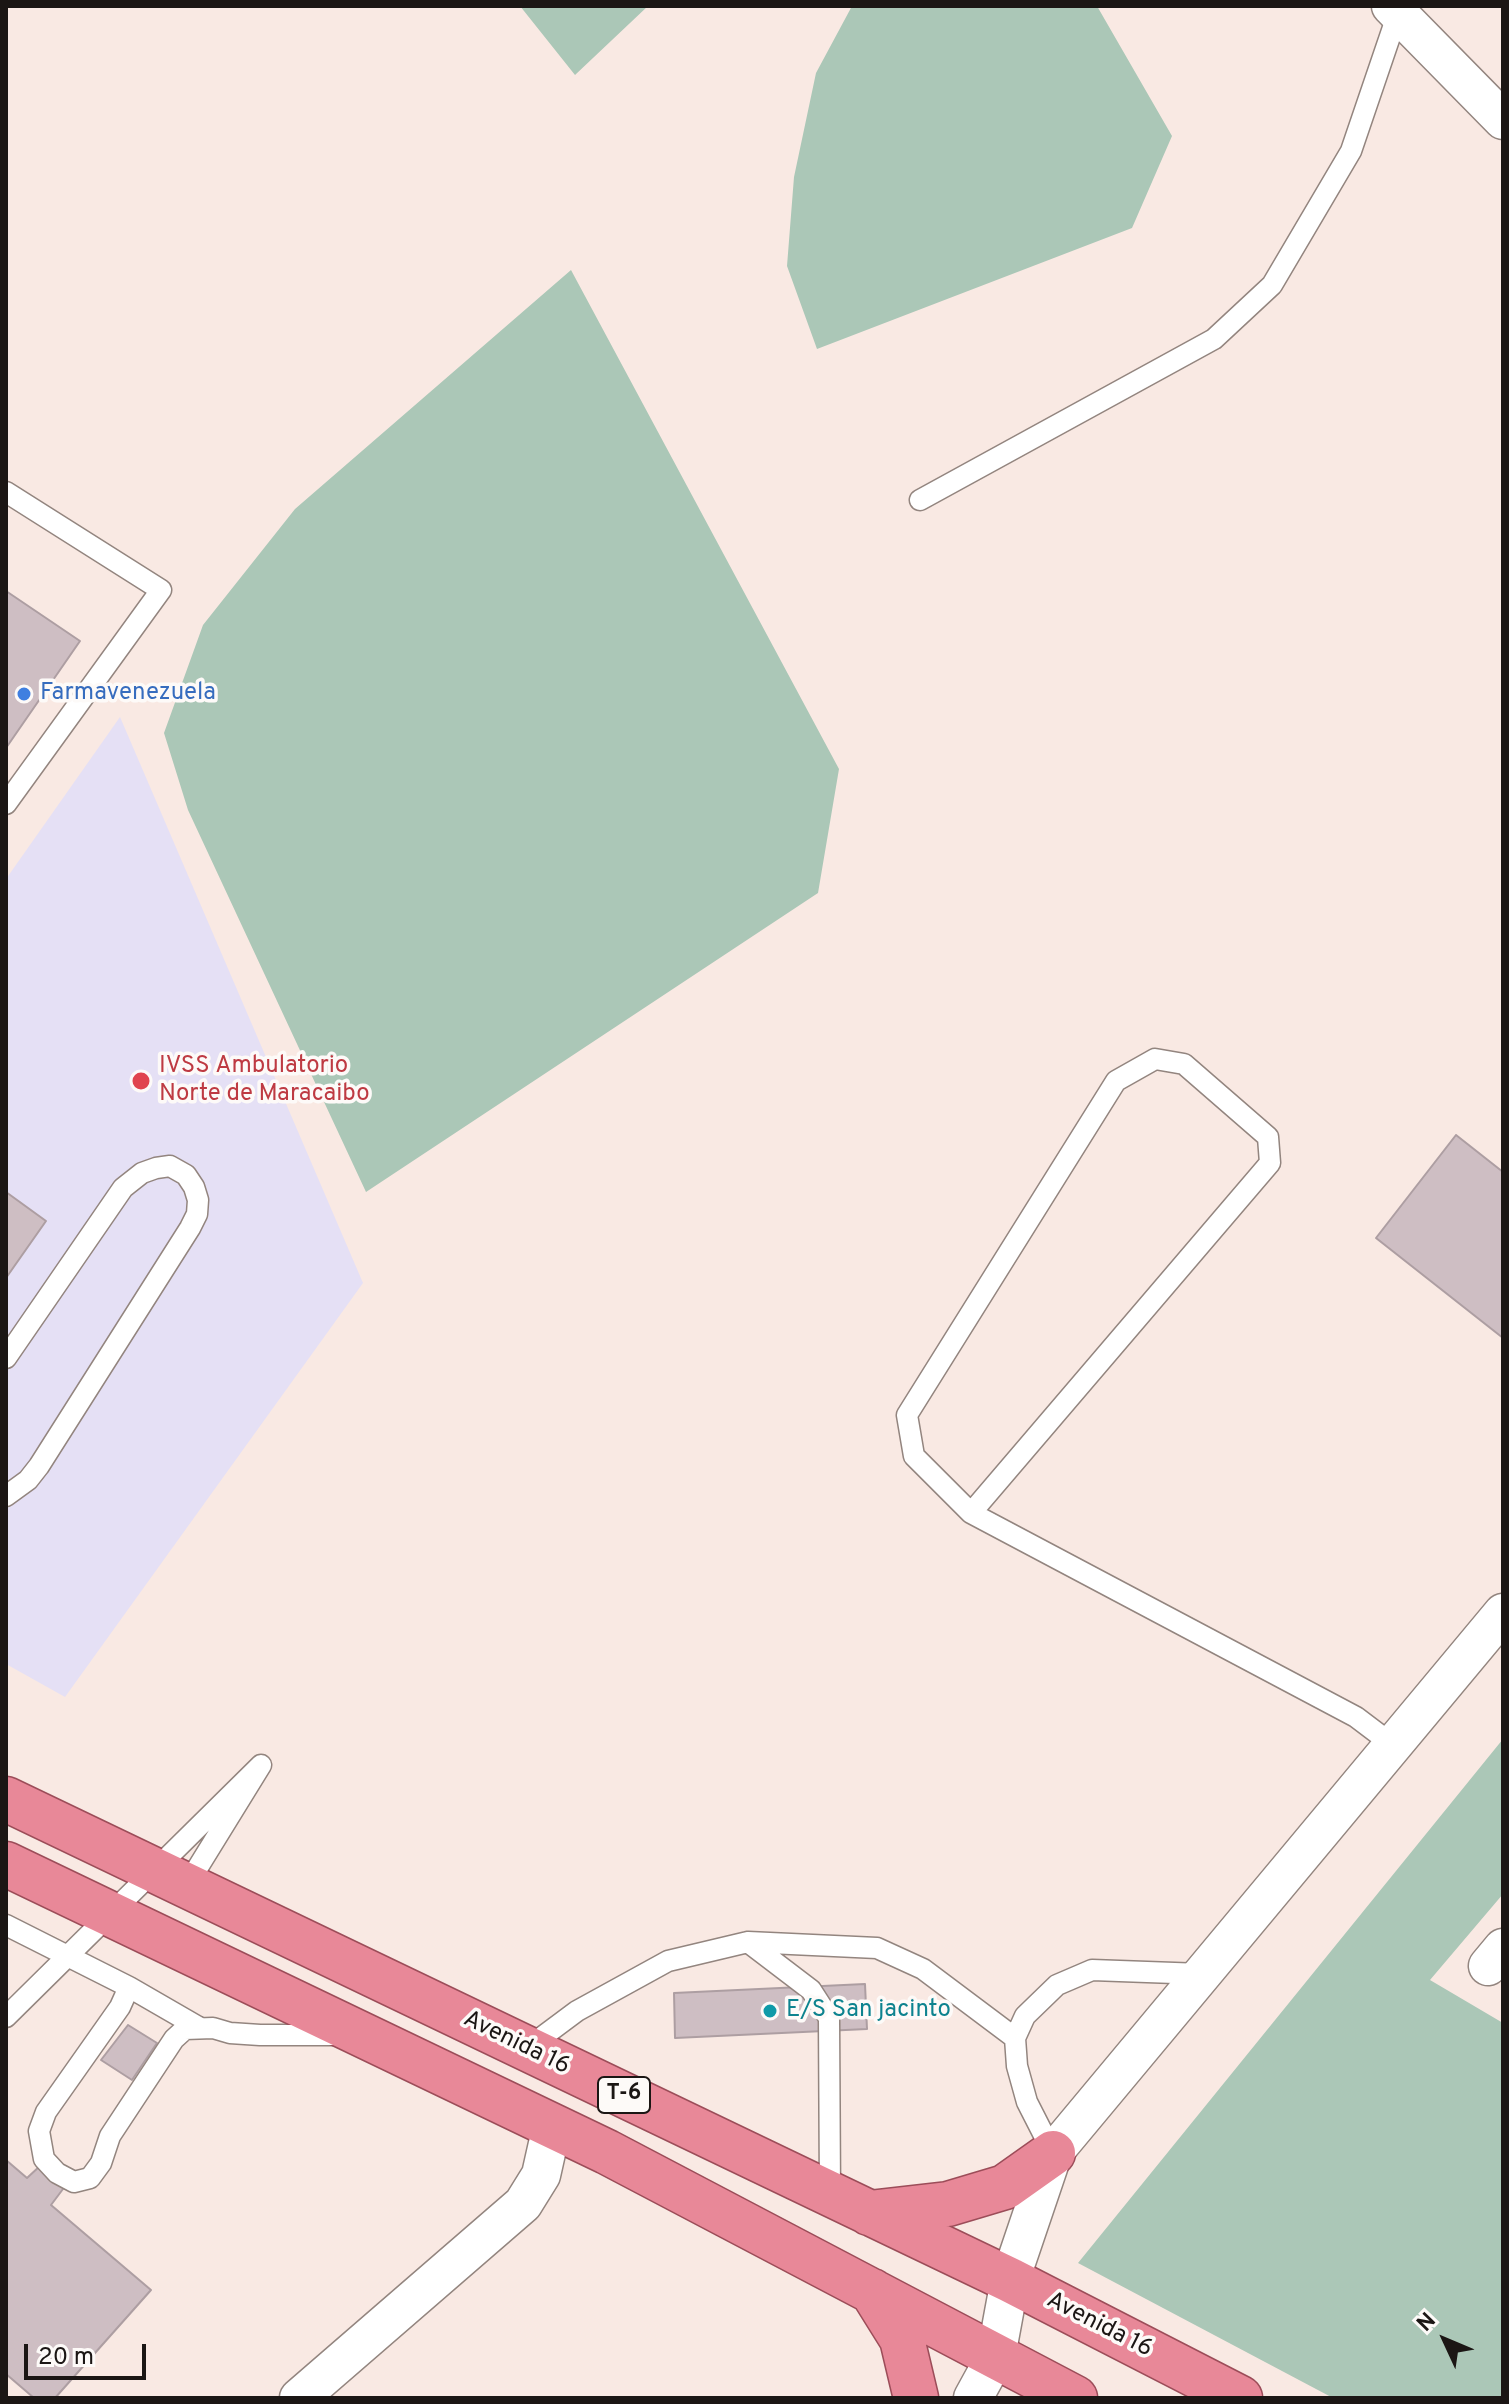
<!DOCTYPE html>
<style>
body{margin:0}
#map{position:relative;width:1509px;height:2404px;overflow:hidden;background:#f9e9e3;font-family:Overpass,sans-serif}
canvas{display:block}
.frame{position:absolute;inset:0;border:8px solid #1b1614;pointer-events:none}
.north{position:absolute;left:1405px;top:2300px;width:80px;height:80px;-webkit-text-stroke:6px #fdfaf8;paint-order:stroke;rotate:314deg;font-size:22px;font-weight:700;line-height:32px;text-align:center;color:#1b1614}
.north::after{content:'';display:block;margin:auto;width:28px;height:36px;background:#1b1614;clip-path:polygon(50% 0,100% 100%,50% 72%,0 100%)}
.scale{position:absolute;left:24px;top:2344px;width:122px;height:36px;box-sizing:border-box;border:4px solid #1b1614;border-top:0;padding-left:10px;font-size:24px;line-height:28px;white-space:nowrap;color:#1b1614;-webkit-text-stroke:6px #fdfaf8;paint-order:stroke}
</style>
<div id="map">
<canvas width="1509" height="2404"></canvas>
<div class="frame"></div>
<div class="north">N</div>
<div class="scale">20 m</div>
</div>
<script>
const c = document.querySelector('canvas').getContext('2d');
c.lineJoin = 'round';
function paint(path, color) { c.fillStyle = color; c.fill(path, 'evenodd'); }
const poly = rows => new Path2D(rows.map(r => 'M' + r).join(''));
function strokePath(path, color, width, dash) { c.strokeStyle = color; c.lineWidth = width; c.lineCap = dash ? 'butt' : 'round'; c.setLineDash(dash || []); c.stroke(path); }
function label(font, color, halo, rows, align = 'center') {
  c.font = font + ' Overpass,sans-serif'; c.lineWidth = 7; c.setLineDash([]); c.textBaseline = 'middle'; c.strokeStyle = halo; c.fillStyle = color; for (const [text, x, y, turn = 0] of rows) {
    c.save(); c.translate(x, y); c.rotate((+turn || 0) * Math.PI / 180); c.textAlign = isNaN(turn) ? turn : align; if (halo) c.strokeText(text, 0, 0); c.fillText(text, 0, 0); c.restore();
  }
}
const medical = poly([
 [120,717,363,1283,65,1697,6,1664,6,879]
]);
const green = poly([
 [520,6,648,6,575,75],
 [852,6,1097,6,1172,136,1132,228,817,349,787,266,794,177,816,73],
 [571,270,839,769,818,893,366,1192,188,810,164,733,203,625,295,509],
 [1503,1739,1503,1894,1430,1980,1503,2023,1503,2398,1333,2398,1078,2263]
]);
const building = poly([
 [6,591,80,641,6,748,6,591],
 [1456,1135,1503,1172,1503,1338,1376,1238,1456,1135],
 [6,1192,46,1221,6,1278,6,1192],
 [865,1984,867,2029,675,2038,674,1993,865,1984],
 [128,2025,157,2043,132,2080,101,2060,128,2025],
 [6,2160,27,2178,41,2165,66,2185,51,2205,151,2290,55,2398,34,2398,6,2374,6,2160]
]);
const service = poly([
 [6,492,161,590,6,804],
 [920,500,1214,339,1272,285,1351,151,1398,13],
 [6,1358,123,1188,142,1173,156,1168,170,1166,186,1175,194,1187,198,1200,197,1214,190,1228,39,1466,28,1480,6,1496],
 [971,1513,1270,1163,1268,1137,1184,1064,1155,1059,1116,1081,907,1415,914,1456,971,1513,1356,1717,1393,1745],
 [6,1925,129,1987,120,2007,46,2112,39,2131,44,2159,57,2173,74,2182,90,2178,101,2163,110,2136,174,2039,185,2029,213,2028,230,2033,260,2035,338,2035],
 [748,1942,811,1990,829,2018,830,2194],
 [129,1987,200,2028],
 [6,2017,261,1765,187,1885],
 [526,2049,577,2011,668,1961,748,1942,877,1948,923,1969,1015,2038],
 [1053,2153,1027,2102,1017,2066,1015,2038,1025,2016,1057,1985,1092,1970,1202,1974]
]);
const minor = poly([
 [1391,6,1503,120],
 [1488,1966,1503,1948],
 [299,2398,523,2204,541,2175,552,2126],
 [973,2398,996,2356,1010,2280,1053,2153,1503,1613]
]);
const trunk = poly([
 [6,1799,1010,2280,1240,2398],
 [6,1864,607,2152,1075,2398],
 [869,2213,948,2204,1005,2187,1053,2153],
 [872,2291,902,2339,916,2398]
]);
const markers = [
 [24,694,8,"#3f7fe0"],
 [141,1081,10,"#e0444e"],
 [770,2011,8,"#0f9aa8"]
];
const shields = [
 [624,2095,52]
];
const shieldNames = [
 ["T-6",624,2095]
];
const shopNames = [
 ["Farmavenezuela",40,694]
];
const healthNames = [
 ["IVSS Ambulatorio",159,1067],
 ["Norte de Maracaibo",159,1095]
];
const cultureNames = [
 ["E/S San jacinto",786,2011]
];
const streetNames = [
 ["Avenida 16",516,2044,26],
 ["Avenida 16",1099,2326,27]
];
paint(medical, '#e5e0f5');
paint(green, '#abc7b7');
paint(building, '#cebec3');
strokePath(building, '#ad9ea2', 2);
strokePath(service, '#93857f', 23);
strokePath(minor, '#93857f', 41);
strokePath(trunk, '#9c4d59', 47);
strokePath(service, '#fff', 20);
strokePath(minor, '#fff', 38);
strokePath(trunk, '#e88898', 44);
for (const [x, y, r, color] of markers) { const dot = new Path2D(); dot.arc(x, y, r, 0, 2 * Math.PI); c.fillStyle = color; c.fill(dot); strokePath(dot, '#fdfaf8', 3); }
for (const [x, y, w] of shields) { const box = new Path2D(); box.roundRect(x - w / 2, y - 18, w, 36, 6); c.fillStyle = '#fdfaf8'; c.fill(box); strokePath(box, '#1b1614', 2); }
label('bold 22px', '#1b1614', null, shieldNames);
label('24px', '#366cbe', '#fdfaf8', shopNames, 'left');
label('24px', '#be3a42', '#fdfaf8', healthNames, 'left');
label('24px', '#0d838f', '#fdfaf8', cultureNames, 'left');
label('24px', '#1b1614', '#fdfaf8', streetNames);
</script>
